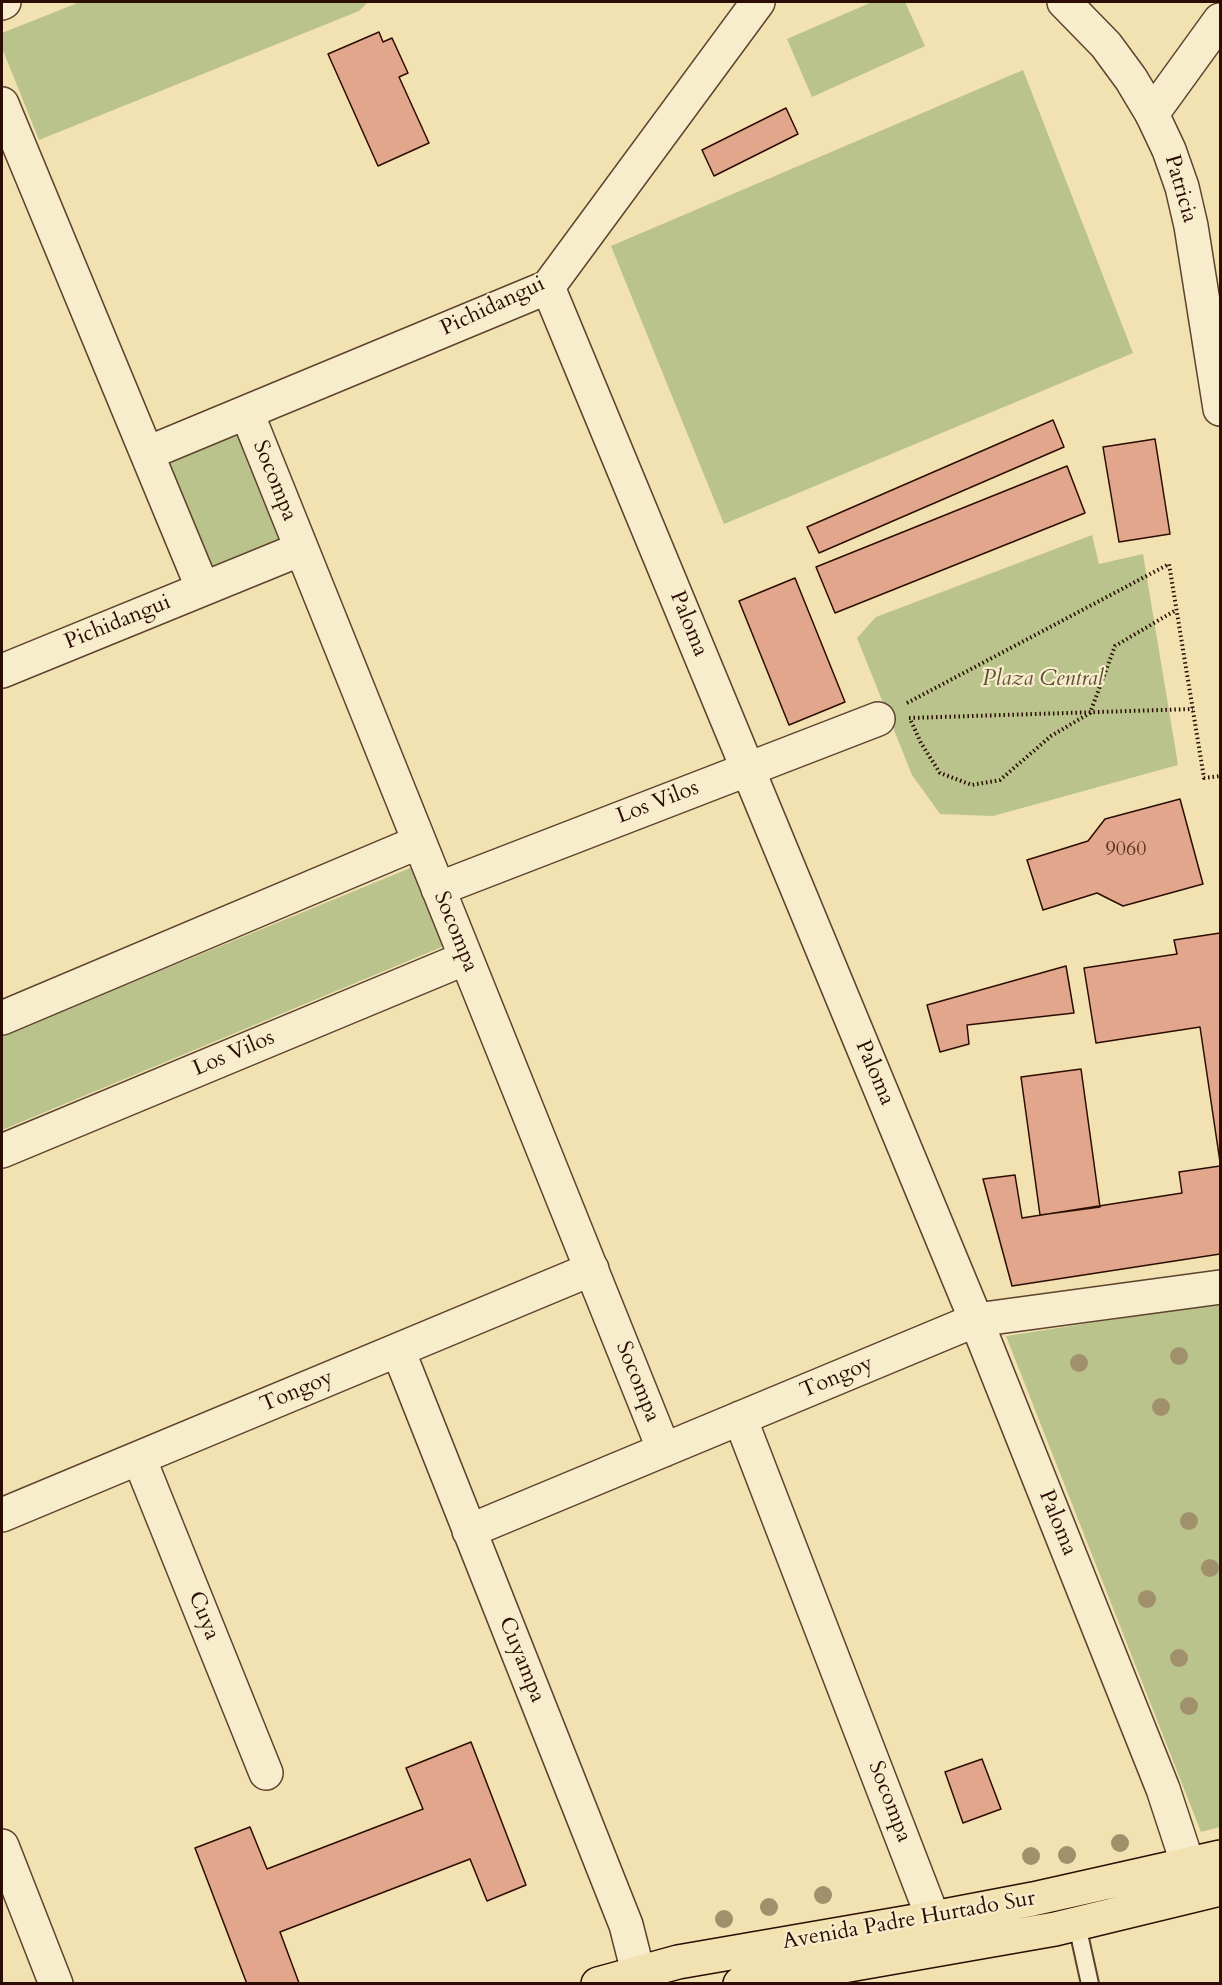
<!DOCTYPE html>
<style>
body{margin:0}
#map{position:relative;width:1222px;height:1985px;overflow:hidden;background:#f3e2b1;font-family:Cardo,serif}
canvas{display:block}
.frame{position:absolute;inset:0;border:3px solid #2b0d03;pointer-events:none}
</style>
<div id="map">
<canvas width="1222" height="1985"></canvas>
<div class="frame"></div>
</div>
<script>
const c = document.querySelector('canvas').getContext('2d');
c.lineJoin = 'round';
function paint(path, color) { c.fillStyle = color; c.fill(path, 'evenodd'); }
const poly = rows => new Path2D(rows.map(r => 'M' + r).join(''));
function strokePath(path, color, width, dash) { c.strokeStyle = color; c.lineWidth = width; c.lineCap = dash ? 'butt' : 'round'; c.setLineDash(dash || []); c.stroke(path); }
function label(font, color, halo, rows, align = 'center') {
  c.font = font + ' Cardo,serif'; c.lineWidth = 4.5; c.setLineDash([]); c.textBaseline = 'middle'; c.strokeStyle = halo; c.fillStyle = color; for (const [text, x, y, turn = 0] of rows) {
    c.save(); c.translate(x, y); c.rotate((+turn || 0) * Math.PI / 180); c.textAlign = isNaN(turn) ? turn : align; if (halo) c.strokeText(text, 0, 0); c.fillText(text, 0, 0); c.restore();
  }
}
const green = poly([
 [80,2,368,2,359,11,39,140,2,48,2,33],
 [872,2,905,2,925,46,812,97,787,39],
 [1023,70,1133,353,724,524,611,246],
 [237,433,281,540,211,569,167,463],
 [1092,535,1099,564,1143,554,1178,765,993,816,940,814,912,775,857,638,876,617],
 [415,866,449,944,2,1130,2,1036],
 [1220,1303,1220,1827,1201,1832,1006,1336]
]);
const building = poly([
 [379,32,383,42,392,38,408,73,399,77,429,143,378,166,328,54,379,32],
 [786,108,798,134,714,176,702,150,786,108],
 [1053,420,1064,447,819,553,807,527,1053,420],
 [1155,439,1170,534,1119,542,1103,447,1155,439],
 [1067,466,1085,513,835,613,816,567,1067,466],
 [795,578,845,702,789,725,739,601,795,578],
 [1180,799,1203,884,1123,906,1097,893,1043,910,1027,860,1088,841,1105,819,1180,799],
 [1220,933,1220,1162,1200,1027,1096,1043,1084,968,1177,954,1174,940,1220,933],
 [1066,966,1074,1013,967,1025,969,1044,940,1052,927,1005,1066,966],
 [1081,1069,1100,1207,1040,1215,1021,1077,1081,1069],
 [1220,1166,1220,1254,1012,1286,983,1179,1015,1175,1022,1218,1182,1193,1179,1172,1220,1166],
 [471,1742,526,1885,487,1901,470,1859,280,1932,299,1983,247,1984,195,1848,250,1827,267,1869,423,1809,406,1768,471,1742],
 [982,1759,1001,1809,963,1823,945,1772,982,1759]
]);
const path = poly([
 [907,703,1169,564,1204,778,1220,776],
 [909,718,1193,709],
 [911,721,921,743,940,773,972,785,1000,780,1051,736,1090,713,1115,646,1176,610]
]);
const service = poly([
 [1077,1925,1090,1984]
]);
const minor = poly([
 [2,104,203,589],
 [1152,114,1220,20],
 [548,287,976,1320,1163,1789,1188,1865],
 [247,413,664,1450],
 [148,453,548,287,758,2],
 [2,671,301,549],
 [438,889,878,719],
 [2,1018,419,842],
 [2,1151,466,958],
 [398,1350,626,1925,638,1972],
 [740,1418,933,1918],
 [139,1458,266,1773],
 [2,1515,592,1269],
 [469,1531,976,1320,1220,1287],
 [2,1846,56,1984]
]);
const tertiary = poly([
 [1064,2,1106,45,1131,79,1152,114,1169,150,1182,187,1191,226,1220,409],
 [2,3,4,2]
]);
const primary = poly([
 [598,1984,678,1962,933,1918,1033,1899,1220,1857],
 [740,1984,1055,1929,1220,1889]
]);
const trees = [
 [1179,1356],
 [1079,1363],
 [1161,1407],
 [1189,1521],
 [1210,1568],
 [1147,1599],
 [1179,1658],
 [1189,1706],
 [1120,1843],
 [1067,1855],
 [1031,1856],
 [823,1895],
 [769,1907],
 [724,1919]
];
const numberNames = [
 ["9060",1126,850]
];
const streetNames = [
 ["Patricia",1180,189,74],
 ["Pichidangui",493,307,-25],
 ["Socompa",274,481,68],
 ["Pichidangui",118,623,-22],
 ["Paloma",688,624,68],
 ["Los Vilos",658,803,-21],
 ["Socompa",455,932,68],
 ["Los Vilos",234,1054,-23],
 ["Paloma",874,1073,67],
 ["Tongoy",837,1378,-23],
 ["Socompa",637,1382,68],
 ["Tongoy",297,1392,-23],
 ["Paloma",1057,1523,68],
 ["Cuya",203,1616,68],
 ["Cuyampa",521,1660,68],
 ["Socompa",889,1802,69],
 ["Avenida Padre Hurtado Sur",909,1921,-10]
];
const parkNames = [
 ["Plaza Central",1043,680]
];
paint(green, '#bac38c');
paint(building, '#e1a68c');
strokePath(building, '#2b0d03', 1.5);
strokePath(service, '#5d422e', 20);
strokePath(minor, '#5d422e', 36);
strokePath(tertiary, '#5d422e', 36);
strokePath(primary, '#2b0d03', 36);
strokePath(path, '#2b0d03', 4, [1.5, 3]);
strokePath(service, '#f7eccc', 16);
strokePath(minor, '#f7eccc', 33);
strokePath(tertiary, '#f7eccc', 33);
strokePath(primary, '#f3e2b1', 33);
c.fillStyle = '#a0906c';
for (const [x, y] of trees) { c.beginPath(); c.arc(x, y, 9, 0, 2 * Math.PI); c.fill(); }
label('20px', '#583325', null, numberNames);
label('22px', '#2b0d03', '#f7eccc', streetNames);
label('italic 22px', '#5d4d33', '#f7eccc', parkNames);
</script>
